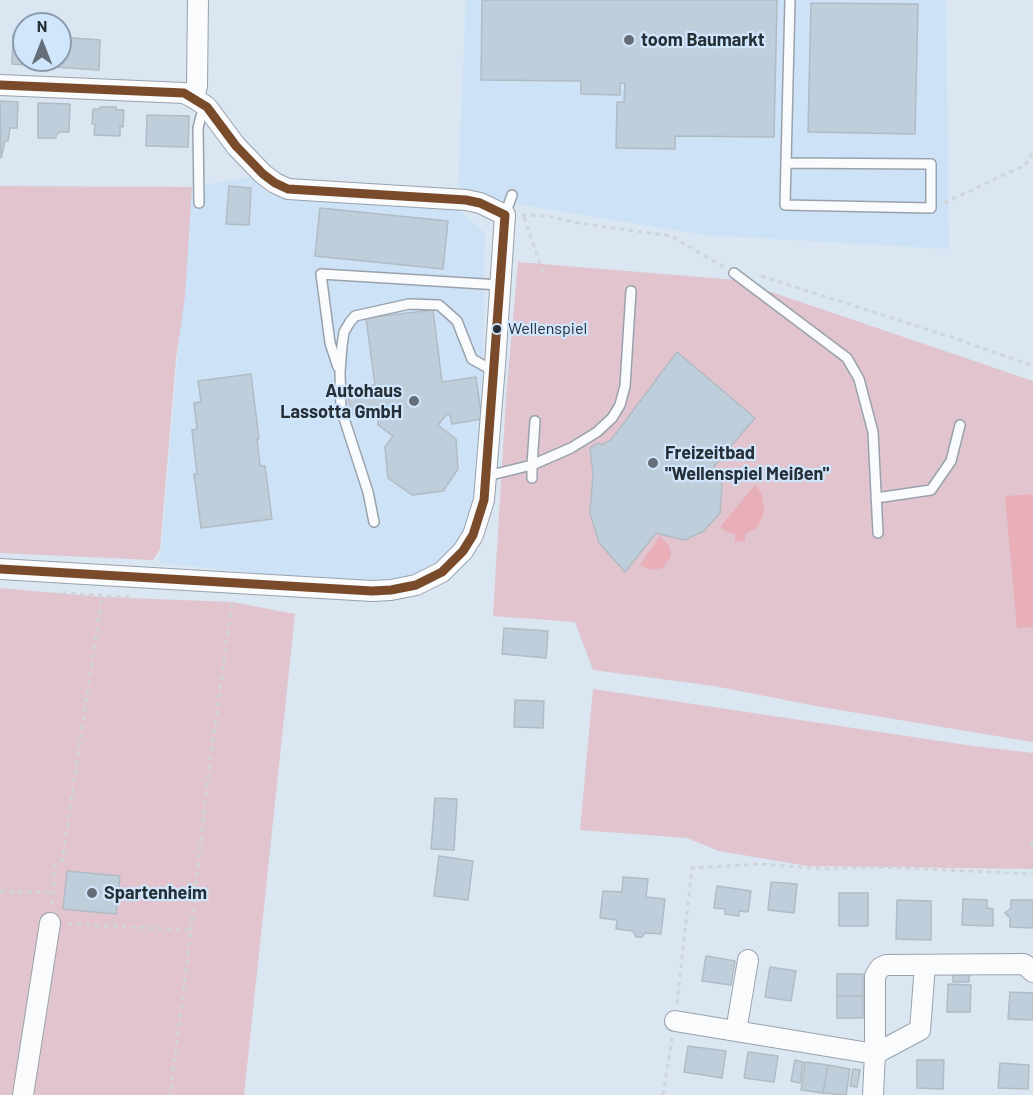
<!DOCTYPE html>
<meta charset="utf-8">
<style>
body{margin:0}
#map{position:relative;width:1033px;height:1095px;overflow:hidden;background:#dae6f2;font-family:Barlow,sans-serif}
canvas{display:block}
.north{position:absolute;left:12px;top:12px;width:60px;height:60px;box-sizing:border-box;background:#d0e6fc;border:2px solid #8c9cad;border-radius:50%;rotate:0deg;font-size:16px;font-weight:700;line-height:24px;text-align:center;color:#262e36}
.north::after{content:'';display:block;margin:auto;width:21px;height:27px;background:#656e78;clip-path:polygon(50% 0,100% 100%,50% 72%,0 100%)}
</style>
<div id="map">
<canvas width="1033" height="1095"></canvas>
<div class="north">N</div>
</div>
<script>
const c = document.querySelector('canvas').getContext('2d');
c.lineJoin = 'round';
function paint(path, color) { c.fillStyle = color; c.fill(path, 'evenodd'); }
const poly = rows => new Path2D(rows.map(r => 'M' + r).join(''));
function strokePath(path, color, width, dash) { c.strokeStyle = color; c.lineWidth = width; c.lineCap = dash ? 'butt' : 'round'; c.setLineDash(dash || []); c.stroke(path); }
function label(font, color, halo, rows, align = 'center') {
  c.font = font + ' Barlow,sans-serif'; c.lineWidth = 4.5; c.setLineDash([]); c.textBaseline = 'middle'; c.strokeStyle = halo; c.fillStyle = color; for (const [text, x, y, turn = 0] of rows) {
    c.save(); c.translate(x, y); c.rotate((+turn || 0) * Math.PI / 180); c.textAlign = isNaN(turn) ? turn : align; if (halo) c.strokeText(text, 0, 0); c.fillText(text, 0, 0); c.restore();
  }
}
const built = poly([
 [466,0,946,0,949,249,704,235,522,205,458,188],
 [255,176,268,194,458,209,485,233,481,465,470,522,456,545,437,565,409,577,387,583,312,579,160,563,192,187]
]);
const green = poly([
 [0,186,192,187,185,296,176,359,160,549,153,560,0,553],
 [518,262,736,280,1033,381,1033,742,821,707,714,686,593,670,575,622,493,616,506,398],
 [0,588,102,597,232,602,295,614,244,1095,0,1095],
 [593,689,973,746,1033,753,1033,869,808,866,719,851,687,838,580,830]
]);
const water = poly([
 [755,485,761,492,763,501,764,511,760,522,755,529,745,534,745,541,735,542,735,534,727,532,720,527],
 [1033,494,1033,627,1017,628,1005,496],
 [660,536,670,547,671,556,663,568,651,570,640,565]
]);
const building = poly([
 [482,0,777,0,774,137,675,136,675,149,616,148,617,102,624,102,625,83,620,83,620,95,581,94,581,81,481,80,482,0],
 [811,3,918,4,915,134,808,132,811,3],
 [13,35,24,35,24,60,56,60,55,67,12,64,13,35],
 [60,37,100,40,99,70,55,67,56,60,60,60,60,37],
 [0,101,18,102,17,128,10,128,8,141,5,141,1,158,0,101],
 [38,103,70,104,69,132,60,132,56,135,56,138,38,138,38,103],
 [100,107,116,107,116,110,124,110,123,127,120,126,120,136,94,135,95,124,92,124,93,109,100,109,100,107],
 [147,115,189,116,188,147,146,146,147,115],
 [229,186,251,188,249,225,226,224,229,186],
 [320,208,448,221,443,269,315,256,320,208],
 [433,310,442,382,476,377,482,419,452,424,450,414,446,415,438,425,456,439,458,469,443,491,412,495,388,478,385,447,393,436,378,425,377,412,351,415,347,389,375,385,366,318,433,310],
 [677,352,755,418,714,466,722,485,720,513,704,531,684,540,656,533,625,572,599,543,590,513,593,473,590,448,599,443,602,445,611,440,677,352],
 [251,374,259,439,257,439,260,466,265,466,272,519,201,528,194,474,197,474,192,430,197,429,194,403,201,402,198,381,251,374],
 [504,628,548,631,546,658,502,654,504,628],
 [515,700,544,701,543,728,514,727,515,700],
 [435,798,457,799,454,850,431,849,435,798],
 [439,856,473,861,468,900,434,896,439,856],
 [67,871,120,876,116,914,63,909,67,871],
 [623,877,648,879,646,897,665,899,661,934,645,933,642,937,636,937,633,931,616,929,617,920,600,918,603,891,622,892,623,877],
 [771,882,797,884,794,913,768,910,771,882],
 [717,886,751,891,748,912,739,911,739,916,725,914,725,909,714,908,717,886],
 [839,893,868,893,868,926,839,926,839,893],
 [963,899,987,900,987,908,993,909,993,926,962,925,963,899],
 [897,900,931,901,931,940,896,939,897,900],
 [1011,900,1033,900,1033,928,1010,927,1010,918,1005,913,1011,908,1011,900],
 [706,956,735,961,731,985,702,981,706,956],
 [770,967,796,971,791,1001,765,997,770,967],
 [837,974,863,974,863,996,837,996,837,974],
 [953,974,969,974,969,982,953,982,953,974],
 [948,984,971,985,970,1012,947,1012,948,984],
 [1010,992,1033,993,1033,1020,1008,1019,1010,992],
 [837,996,863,996,863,1018,837,1018,837,996],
 [688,1046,726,1051,722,1078,684,1072,688,1046],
 [748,1052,778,1056,774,1082,744,1078,748,1052],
 [795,1060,803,1062,800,1083,791,1081,795,1060],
 [917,1060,944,1060,943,1089,917,1088,917,1060],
 [805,1062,828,1065,823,1093,801,1090,805,1062],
 [1000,1063,1029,1065,1028,1089,998,1088,1000,1063],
 [828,1065,850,1069,846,1095,823,1093,828,1065],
 [853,1069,860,1070,857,1087,850,1086,853,1069]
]);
const path = poly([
 [944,203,1025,165,1033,153],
 [522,215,548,216,578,223,671,236,724,267],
 [524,217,544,276],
 [761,276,951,337,1033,366],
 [62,593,130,597],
 [1031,842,1033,852],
 [0,891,52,893],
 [52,904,55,866,62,861,102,597],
 [68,924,191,930,170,1095],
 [191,930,208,777,232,602],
 [677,1004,692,868,760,864,828,869,879,867,1033,874],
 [663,1095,672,1038]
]);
const lane = poly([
 [786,163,931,164,931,208,785,205,786,163],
 [786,163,790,0],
 [199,203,198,128,201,116,207,107],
 [505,215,512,195],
 [734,273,847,358,859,379,873,432,878,533],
 [338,367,330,343,321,274,500,285],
 [487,476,532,465,535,421],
 [532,478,532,465,571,448,597,432,612,418,620,405,625,386,631,291],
 [876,498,931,490,951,461,960,425],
 [374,522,368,492,341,409,340,372,342,346,344,332,350,322,355,316,409,304,439,305,457,321,472,359,495,372]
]);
const street = poly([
 [0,85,184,93,194,98,207,107,236,146,263,174,275,183,288,189,466,200,480,203,505,215,495,365,484,500,473,535,463,551,442,572,416,585,391,590,372,591,0,569],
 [194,98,197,86,198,0],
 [675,1021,875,1054,875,976,880,968,886,965,1024,964,1033,972],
 [736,1031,748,960],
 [23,1095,50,923],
 [873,1095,875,1054,920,1030,925,965]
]);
const bus1 = poly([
 [0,85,184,93,207,107,236,146,263,174,275,183,288,189,466,200,480,203,505,215,484,500,473,535,463,551,442,572,416,585,391,590,372,591,0,569]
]);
const markers = [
 [629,40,6,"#656e78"],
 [497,329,5,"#262e36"],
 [414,401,6,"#656e78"],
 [653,463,6,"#656e78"],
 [92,893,6,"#656e78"]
];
const busNames = [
 ["Wellenspiel",508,329]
];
const poiNames = [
 ["toom Baumarkt",641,40],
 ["Autohaus",402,391,"right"],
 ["Lassotta GmbH",402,412,"right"],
 ["Freizeitbad",665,453],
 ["\"Wellenspiel Meißen\"",665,474],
 ["Spartenheim",104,893]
];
paint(built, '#cde2f6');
paint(green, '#e1c4cd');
paint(water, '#e9afb9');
paint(building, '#bfcedb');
strokePath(building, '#b1bbc4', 1.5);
strokePath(lane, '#99a2ac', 12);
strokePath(street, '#99a2ac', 22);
strokePath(path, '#d1d4d8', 3, [4.5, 4.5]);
strokePath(lane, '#f9fbfd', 9);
strokePath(street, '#f9fbfd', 20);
strokePath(bus1, '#7a4b2a', 9);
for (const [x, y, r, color] of markers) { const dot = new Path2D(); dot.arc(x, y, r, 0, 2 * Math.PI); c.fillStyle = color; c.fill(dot); strokePath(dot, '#d0e6fc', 2); }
label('16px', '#262e36', '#d0e6fc', busNames, 'left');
label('bold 18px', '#262e36', '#d0e6fc', poiNames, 'left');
</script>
